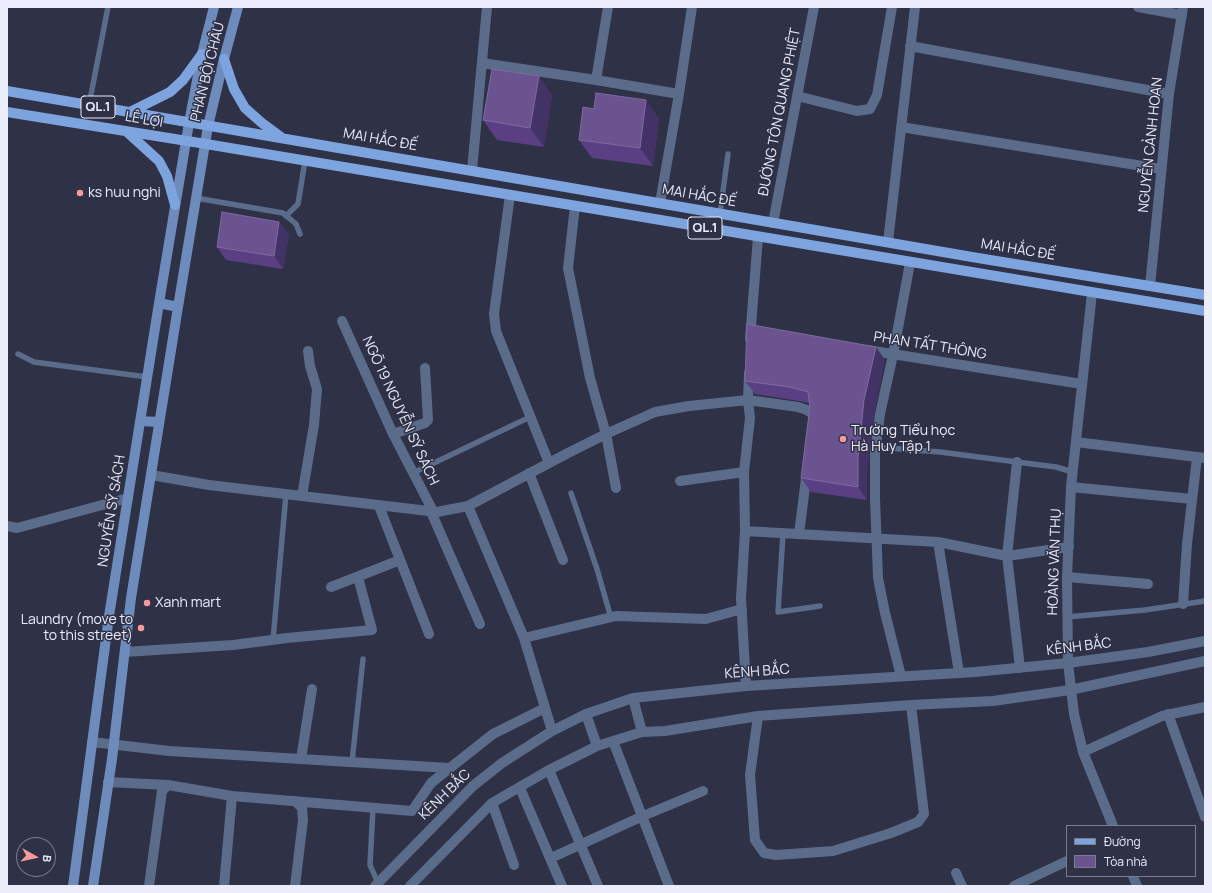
<!DOCTYPE html>
<meta charset="utf-8">
<style>
body{margin:0}
#map{position:relative;width:1212px;height:893px;overflow:hidden;background:#2f3147;font-family:Manrope,sans-serif}
canvas{display:block}
.frame{position:absolute;inset:0;border:8px solid #ebedfb;pointer-events:none}
.legend{position:absolute;left:1066px;top:825px;width:130px;height:52px;box-sizing:border-box;background:#2f3147;border:1px solid #7a7c8f;margin:0;padding:5px 7px;list-style:none;font-size:12px;color:#ebedfb}
.legend li{display:flex;align-items:center;gap:8px;height:20px}
.legend b{width:20px;border:1px solid #7a7c8f}
.north{position:absolute;left:16px;top:837px;width:40px;height:40px;box-sizing:border-box;background:#2f3147;border:1px solid #7a7c8f;border-radius:50%;rotate:98deg;font-size:11px;font-weight:700;line-height:16px;text-align:center;color:#ebedfb}
.north::after{content:'';display:block;margin:auto;width:14px;height:18px;background:#f59b9c;clip-path:polygon(50% 0,100% 100%,50% 72%,0 100%)}
</style>
<div id="map">
<canvas width="1212" height="893"></canvas>
<div class="frame"></div>
<ul class="legend">
<li><b style="height:5px;background:#7ea4e0"></b>Đường</li>
<li><b style="height:11px;background:#6a538f"></b>Tòa nhà</li>
</ul>
<div class="north">B</div>
</div>
<script>
const c = document.querySelector('canvas').getContext('2d');
c.lineJoin = 'round';
const poly = rows => new Path2D(rows.map(r => 'M' + r).join(''));
function strokePath(path, color, width, dash) { c.strokeStyle = color; c.lineWidth = width; c.lineCap = dash ? 'butt' : 'round'; c.setLineDash(dash || []); c.stroke(path); }
function paint(path, color) { c.fillStyle = color; c.fill(path, 'evenodd'); }
function label(font, color, halo, rows, align = 'center') {
  c.font = font + ' Manrope,sans-serif'; c.lineWidth = 3; c.setLineDash([]); c.textBaseline = 'middle'; c.strokeStyle = halo; c.fillStyle = color; for (const [text, x, y, turn = 0] of rows) {
    c.save(); c.translate(x, y); c.rotate((+turn || 0) * Math.PI / 180); c.textAlign = isNaN(turn) ? turn : align; if (halo) c.strokeText(text, 0, 0); c.fillText(text, 0, 0); c.restore();
  }
}
const service = poly([
 [89,105,108,7],
 [196,198,283,213,296,224,300,234],
 [720,213,728,154],
 [286,216,298,204,305,161],
 [18,354,34,362,147,377],
 [875,447,940,452,1017,462,1056,467,1073,472],
 [413,473,530,417],
 [571,493,597,569,611,618],
 [783,534,778,612,820,606],
 [1067,617,1145,610,1205,601],
 [273,640,286,494],
 [352,762,363,659],
 [373,808,370,865,378,883]
]);
const minor = poly([
 [1138,7,1182,15],
 [910,46,1169,94],
 [482,63,596,80,679,94,692,7],
 [596,80,608,7],
 [797,96,857,111,870,109,877,95,892,7],
 [901,127,1161,169],
 [472,170,487,7],
 [510,195,494,314,496,331,549,463],
 [660,203,679,94],
 [575,206,568,268,590,378,606,434,616,488],
 [773,223,814,7],
 [888,242,915,7],
 [342,321,393,434,433,511,432,514,480,624],
 [750,339,758,237],
 [867,350,1082,384],
 [393,434,425,423,428,420,425,368],
 [1076,442,1205,458],
 [1017,462,1007,556,1020,668],
 [529,473,563,560],
 [151,475,209,485,437,512,468,506,568,453,606,434,655,412,689,406,748,400,798,407,807,410,813,414,813,423],
 [680,481,744,472],
 [1071,487,1192,499],
 [302,496,314,425,317,389,310,366,308,351],
 [379,506,429,634],
 [468,506,524,638,552,731],
 [7,526,17,528,128,498],
 [745,531,938,542,1007,556,1069,547],
 [799,534,807,471],
 [938,542,959,673],
 [1067,577,1148,584],
 [331,587,400,560],
 [1183,604,1187,544,1197,457],
 [524,638,616,616,706,619,742,609],
 [125,652,233,645,287,638,372,630,358,577],
 [901,676,885,613,878,578,875,498,875,453,880,414,893,355,910,263],
 [746,686,741,598,745,531,744,472,750,418,748,400,749,373],
 [633,698,642,732],
 [586,714,597,746],
 [1168,714,1205,817],
 [758,716,750,775,755,840,764,853,776,855,833,851,891,833,918,822,924,814,911,705],
 [613,741,669,886],
 [92,742,169,751,449,768],
 [1083,752,1162,716,1205,707],
 [301,759,312,689],
 [549,770,598,886],
 [108,782,168,785,232,796,412,811,431,783,493,734,545,708],
 [520,788,562,886],
 [295,801,302,808,303,820,295,886],
 [492,803,514,865],
 [551,858,643,816,703,791],
 [956,873,962,886],
 [149,886,162,791,168,785],
 [224,886,232,796],
 [375,886,473,786,502,763,552,731,586,714,633,698,746,686,975,672,1068,663,1148,652,1205,641],
 [410,886,492,803,549,770,597,746,642,732,665,731,758,716,911,705,993,701,1070,690,1205,661],
 [1014,886,1067,861]
]);
const tertiary = poly([
 [1150,286,1169,94,1183,7],
 [1092,293,1071,487,1067,577,1068,663,1074,714,1083,752,1113,826],
 [1133,876,1137,886]
]);
const secondary = poly([
 [159,303,178,307],
 [140,421,159,422],
 [73,886,109,616,159,303,189,123,202,54,214,7],
 [93,886,112,759,131,598,178,307,208,126,224,59,238,7]
]);
const primary = poly([
 [224,59,234,89,245,108,262,123,281,137],
 [7,91,978,258,1205,295],
 [7,112,206,144,1205,311],
 [130,112,170,92,183,80,202,54],
 [126,131,159,161,167,176,175,205]
]);
const wall = poly([
 [539,76,552,96,544,147,497,140,483,120],
 [659,118,653,166,592,158,579,140],
 [279,222,289,235,283,269,226,260,217,247],
 [876,347,885,360,874,413,867,472,867,500,811,492,801,478,810,406,810,403,799,401,755,394,745,381]
]);
const shadedWall = poly([
 [539,76,552,96,544,147,530,128],
 [646,100,659,118,653,166,640,148],
 [279,222,289,235,283,269,274,256],
 [876,347,885,360,874,413,867,472,867,500,858,487,858,458,864,400]
]);
const building = poly([
 [492,69,539,76,530,128,483,120,492,69],
 [596,93,646,100,640,148,579,140,583,107,594,109,596,93],
 [222,212,279,222,274,256,217,247,222,212],
 [747,324,876,347,864,400,858,458,858,487,801,478,810,406,808,392,790,387,745,381,747,324]
]);
const markers = [
 [80,193,4,"#f59b9c"],
 [843,439,4,"#f59b9c"],
 [147,603,4,"#f59b9c"],
 [141,628,4,"#f59b9c"]
];
const shields = [
 [98,107,34],
 [705,228,34]
];
const shieldNames = [
 ["QL.1",98,107],
 ["QL.1",705,228]
];
const streetNames = [
 ["PHAN BỘI CHÂU",208,72,-76],
 ["ĐƯỜNG TÔN QUANG PHIỆT",780,112,-79],
 ["LÊ LỢI",144,120,10],
 ["MAI HẮC ĐẾ",380,140,10],
 ["NGUYỄN CẢNH HOAN",1151,145,-84],
 ["MAI HẮC ĐẾ",699,196,10],
 ["MAI HẮC ĐẾ",1018,250,9],
 ["PHAN TẤT THÔNG",930,346,9],
 ["NGÕ 19 NGUYỄN SỸ SÁCH",400,411,65],
 ["NGUYỄN SỸ SÁCH",112,511,-81],
 ["HOÀNG VĂN THỤ",1055,562,-88],
 ["KÊNH BẮC",1079,647,-7],
 ["KÊNH BẮC",757,672,-4],
 ["KÊNH BẮC",445,795,-44]
];
const poiNames = [
 ["ks huu nghi",88,193],
 ["Trường Tiểu học",851,431],
 ["Hà Huy Tập 1",851,447],
 ["Xanh mart",155,603],
 ["Laundry (move to",133,620,"right"],
 ["to this street)",133,636,"right"]
];
strokePath(service, '#5a6c8a', 5.5);
strokePath(minor, '#5a6c8a', 10);
strokePath(tertiary, '#5a6c8a', 10);
strokePath(secondary, '#6e8cbb', 10);
strokePath(primary, '#7ea4e0', 10);
paint(wall, '#5a4082');
paint(shadedWall, '#423265');
paint(building, '#6a538f');
strokePath(building, '#7e6ba0', 1);
for (const [x, y, r, color] of markers) { const dot = new Path2D(); dot.arc(x, y, r, 0, 2 * Math.PI); c.fillStyle = color; c.fill(dot); strokePath(dot, '#2f3147', 1.5); }
for (const [x, y, w] of shields) { const box = new Path2D(); box.roundRect(x - w / 2, y - 11, w, 22, 3); c.fillStyle = '#2f3147'; c.fill(box); strokePath(box, '#ebedfb', 1); }
label('bold 13px', '#ebedfb', null, shieldNames);
label('14px', '#ebedfb', '#2f3147', streetNames);
label('14px', '#ebedfb', '#2f3147', poiNames, 'left');
</script>
